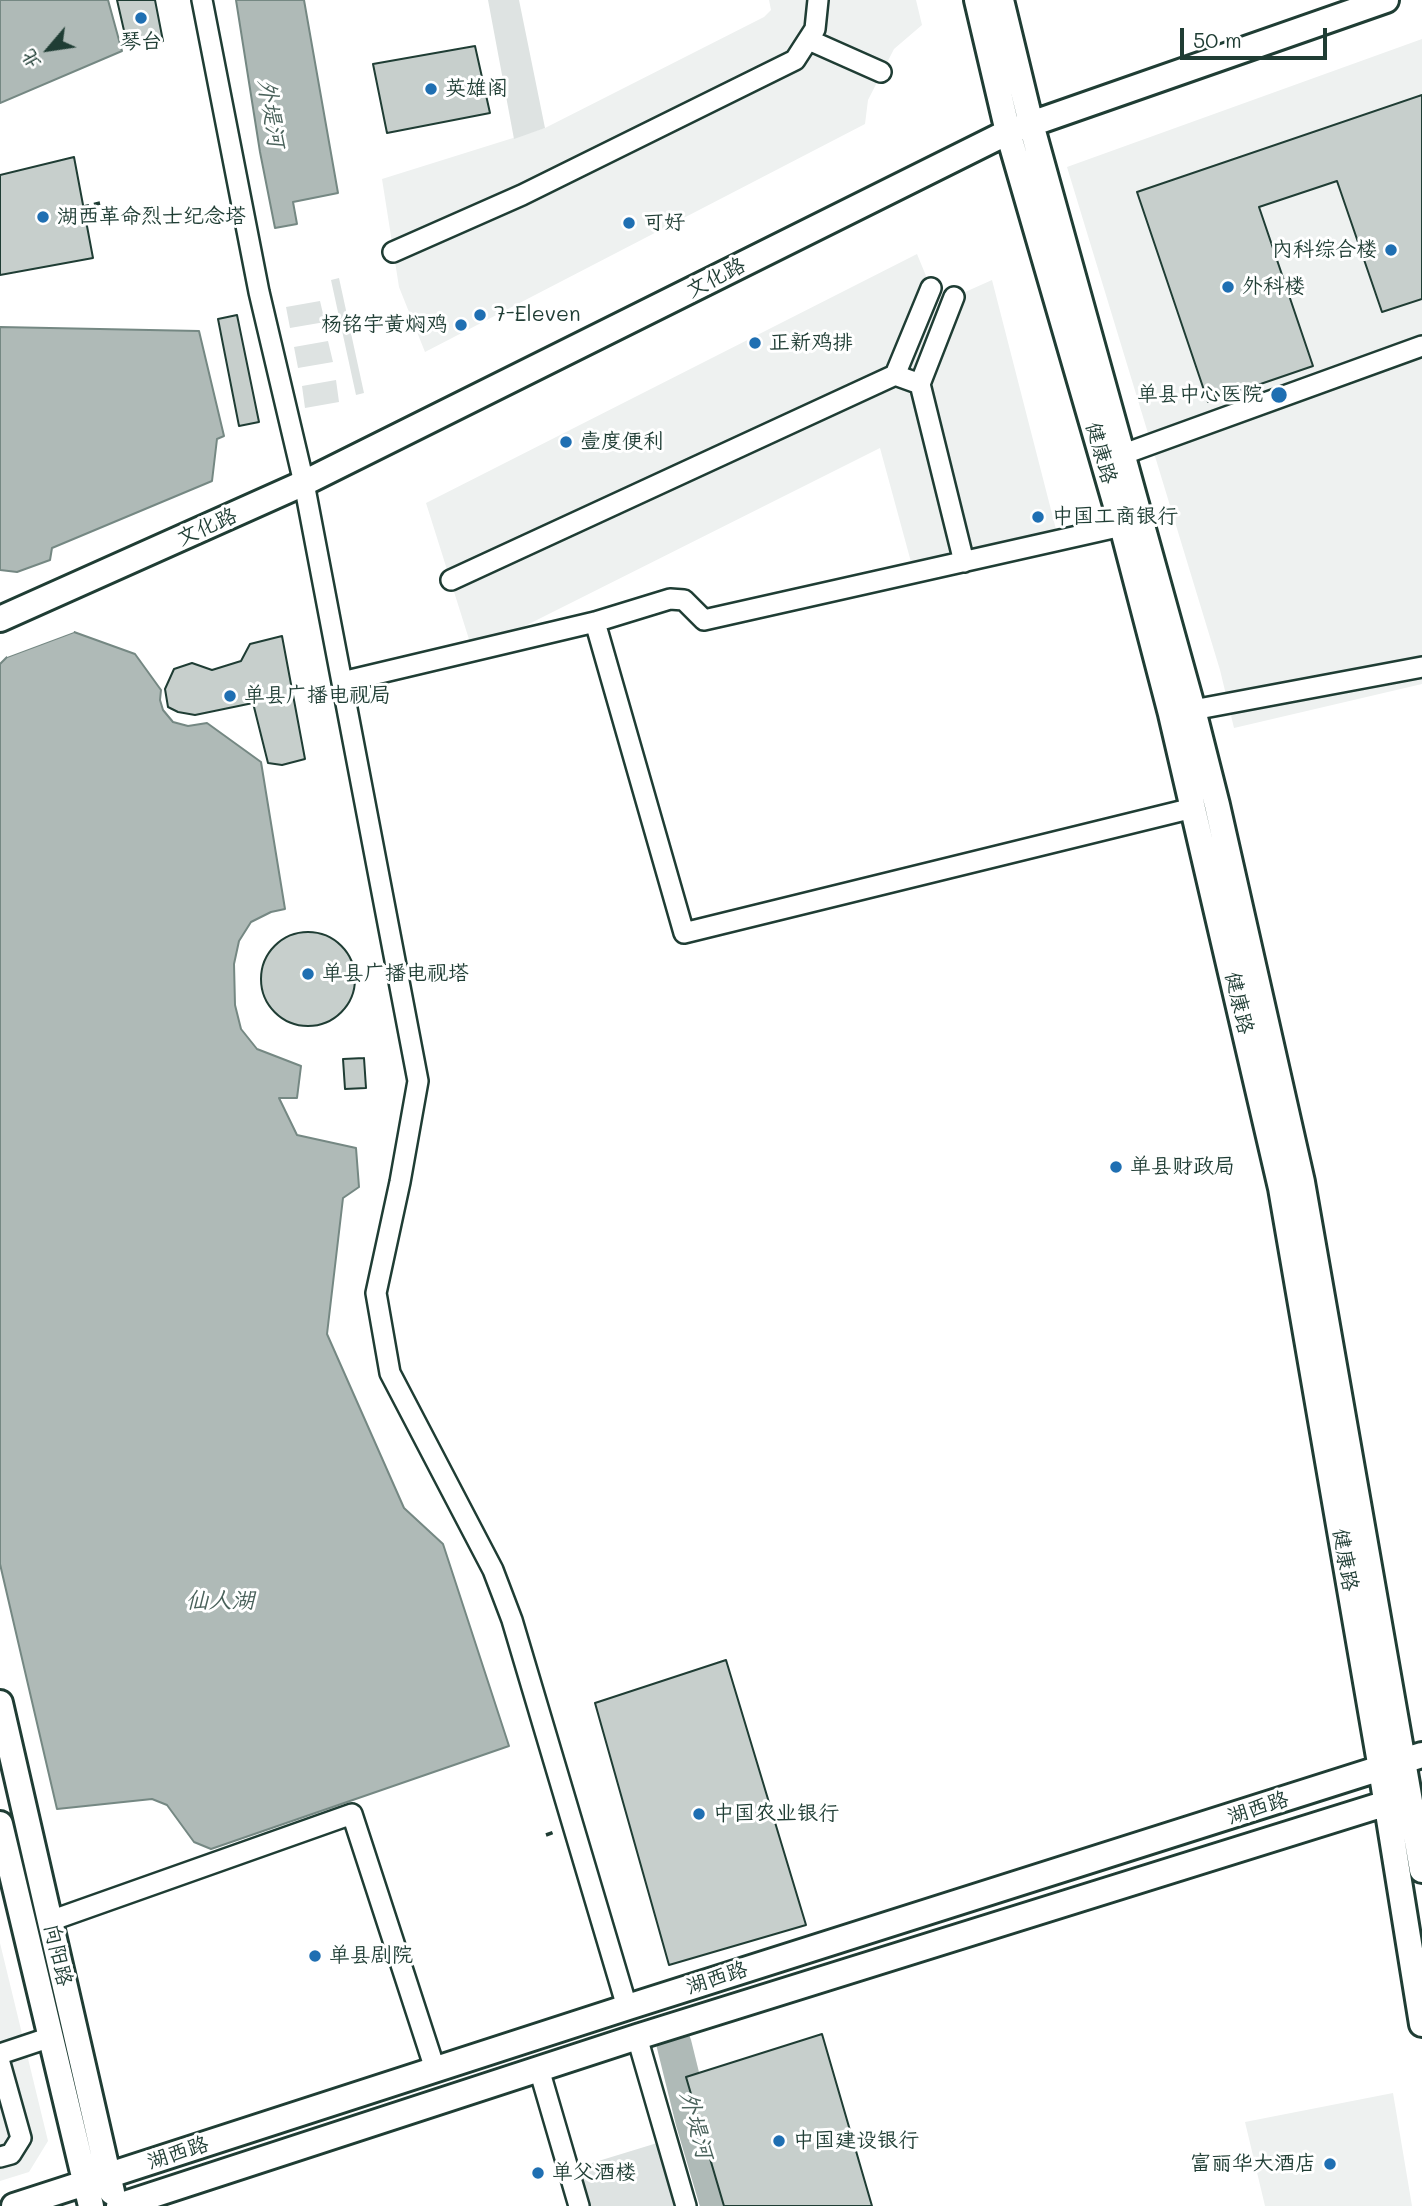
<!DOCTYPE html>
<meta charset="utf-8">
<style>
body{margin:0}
#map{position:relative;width:1422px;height:2206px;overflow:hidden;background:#fff;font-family:Mali,"LXGW WenKai TC",sans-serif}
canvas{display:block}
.north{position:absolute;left:14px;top:14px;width:70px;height:70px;-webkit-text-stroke:5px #fff;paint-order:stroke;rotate:241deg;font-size:19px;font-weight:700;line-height:28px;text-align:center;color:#1f3d34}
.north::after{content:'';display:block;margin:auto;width:24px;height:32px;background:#1f3d34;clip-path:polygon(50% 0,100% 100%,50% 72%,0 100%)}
.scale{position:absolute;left:1180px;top:28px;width:147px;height:32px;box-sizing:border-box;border:4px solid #1f3d34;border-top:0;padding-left:9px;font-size:21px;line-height:24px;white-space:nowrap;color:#1f3d34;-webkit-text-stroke:5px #fff;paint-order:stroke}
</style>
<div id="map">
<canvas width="1422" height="2206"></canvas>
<div class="north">北</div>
<div class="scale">50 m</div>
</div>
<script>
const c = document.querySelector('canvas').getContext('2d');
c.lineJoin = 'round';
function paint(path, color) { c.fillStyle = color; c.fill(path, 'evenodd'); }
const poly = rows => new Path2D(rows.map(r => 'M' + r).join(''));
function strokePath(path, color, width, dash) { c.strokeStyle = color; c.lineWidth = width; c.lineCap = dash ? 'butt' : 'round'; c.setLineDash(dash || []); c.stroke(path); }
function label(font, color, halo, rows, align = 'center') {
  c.font = font + ' Mali,"LXGW WenKai TC",sans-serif'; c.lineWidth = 6; c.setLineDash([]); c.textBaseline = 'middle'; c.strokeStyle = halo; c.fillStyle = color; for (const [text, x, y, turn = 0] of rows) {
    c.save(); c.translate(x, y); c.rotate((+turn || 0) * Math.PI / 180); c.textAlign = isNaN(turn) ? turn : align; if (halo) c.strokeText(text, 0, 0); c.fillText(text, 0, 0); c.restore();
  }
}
const built = poly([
 [769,0,916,0,922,25,894,49,868,100,865,124,425,352,399,287,382,179,545,128,764,17,771,10],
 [1422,39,1422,684,1234,728,1220,670,1067,167],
 [917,254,931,288,954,297,992,280,1059,541,914,573,880,448,473,652,426,503],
 [0,1943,48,2141,29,2172,0,2181],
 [1393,2093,1412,2206,1265,2206,1245,2122]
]);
const green = poly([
 [488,0,519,0,545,128,514,139],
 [339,278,364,393,356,395,331,280],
 [320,301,325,322,290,328,286,307],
 [328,341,333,362,298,368,294,347],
 [336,380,339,402,305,408,302,386],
 [667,2140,686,2206,579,2206,569,2170]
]);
const water = poly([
 [0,0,108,0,122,51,0,103,0,0],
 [236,0,304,0,338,193,293,202,297,224,275,228,260,152,236,0],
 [0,327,199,331,224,436,217,439,212,481,52,548,50,560,17,572,0,570,0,327],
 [74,632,135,654,161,690,160,700,163,710,173,722,188,726,207,723,261,762,285,909,271,912,251,922,239,941,234,964,235,1005,241,1029,257,1049,301,1066,297,1098,279,1098,297,1135,356,1148,359,1187,343,1198,327,1334,404,1508,443,1544,509,1746,211,1849,194,1842,167,1805,152,1799,57,1809,0,1564,0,664,7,657,74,632]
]);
const pier = poly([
 [73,628,74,632,7,657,6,654]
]);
const river = poly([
 [674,2044,693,2121,718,2206]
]);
const building = poly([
 [117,0,155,0,163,41,128,48,117,0],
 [475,46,490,113,387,133,373,64,475,46],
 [1422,95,1422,299,1382,312,1337,181,1259,207,1313,366,1208,402,1137,192,1422,95],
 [74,157,93,258,0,275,0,175,74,157],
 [237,315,259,422,239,426,218,319,237,315],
 [282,636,305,759,282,765,268,763,253,703,195,715,178,712,168,707,165,689,174,669,192,663,212,670,241,661,250,644,282,636],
 '261 979a47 47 0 1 1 94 0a47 47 0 1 1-94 0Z',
 [364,1058,366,1088,345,1089,343,1059,364,1058],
 [726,1660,806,1925,669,1965,595,1703,726,1660],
 [822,2034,872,2206,724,2206,686,2077,822,2034]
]);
const path = poly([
 [59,213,100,203],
 [546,1835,554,1832]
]);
const minor = poly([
 [202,0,259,292,304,483,418,1081,400,1182,376,1293,390,1373,493,1570,512,1620,627,2007],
 [809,40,881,72],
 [393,252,522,195,795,60,815,29,818,0],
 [895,375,931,288],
 [920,384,954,297],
 [1124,454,1422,346],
 [451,580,895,375,920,384,964,562],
 [595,622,684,933,1193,808],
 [342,682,595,622,670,599,684,600,704,620,1122,526],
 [1193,710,1422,667],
 [50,1921,352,1814,435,2069],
 [637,2037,686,2206],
 [0,2054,51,2037],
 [0,2063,21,2138,11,2154,0,2157],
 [539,2069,579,2206]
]);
const major = poly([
 [977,0,1008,132,1122,526,1171,714,1281,1188,1381,1769,1422,2024],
 [1001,0,1031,124,1193,710,1217,805,1302,1182,1422,1870],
 [0,619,304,483,1008,132,1386,0],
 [0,1703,112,2192],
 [0,1824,91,2206],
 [14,2206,628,2007,1422,1755],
 [119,2206,637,2037,1400,1799]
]);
const markers = [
 [141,18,7,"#1f6fb2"],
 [431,89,7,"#1f6fb2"],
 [43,217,7,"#1f6fb2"],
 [629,223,7,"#1f6fb2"],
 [1391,250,7,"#1f6fb2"],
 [1228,287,7,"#1f6fb2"],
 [480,315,7,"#1f6fb2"],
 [461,325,7,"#1f6fb2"],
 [755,343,7,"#1f6fb2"],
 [1279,395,9,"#1f6fb2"],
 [566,442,7,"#1f6fb2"],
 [1038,517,7,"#1f6fb2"],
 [230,696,7,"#1f6fb2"],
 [308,974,7,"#1f6fb2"],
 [1116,1167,7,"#1f6fb2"],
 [699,1814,7,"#1f6fb2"],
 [315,1956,7,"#1f6fb2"],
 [779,2141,7,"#1f6fb2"],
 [1330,2164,7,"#1f6fb2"],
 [538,2173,7,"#1f6fb2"]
];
const poiNames = [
 ["琴台",141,42,"center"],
 ["英雄阁",445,89],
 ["湖西革命烈士纪念塔",57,217],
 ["可好",643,223],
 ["内科综合楼",1377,250,"right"],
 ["外科楼",1242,287],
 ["7-Eleven",494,315],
 ["杨铭宇黄焖鸡",447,325,"right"],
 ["正新鸡排",769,343],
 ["单县中心医院",1263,395,"right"],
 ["壹度便利",580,442],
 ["中国工商银行",1052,517],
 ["单县广播电视局",244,696],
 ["单县广播电视塔",322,974],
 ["单县财政局",1130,1167],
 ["中国农业银行",713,1814],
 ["单县剧院",329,1956],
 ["中国建设银行",793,2141],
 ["富丽华大酒店",1316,2164,"right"],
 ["单父酒楼",552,2173]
];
const streetNames = [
 ["文化路",716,278,-27],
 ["健康路",1101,453,74],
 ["文化路",207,527,-24],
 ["健康路",1239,1003,77],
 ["健康路",1345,1560,80],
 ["湖西路",1258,1808,-18],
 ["向阳路",58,1955,77],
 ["湖西路",717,1978,-18],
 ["湖西路",178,2153,-18]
];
const waterNames = [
 ["外堤河",271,113,81],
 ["仙人湖",220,1601],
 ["外堤河",696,2125,75]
];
paint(built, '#eef1f0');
paint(green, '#dee3e2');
paint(water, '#afbab7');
strokePath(water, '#758883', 2);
paint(pier, '#fff');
strokePath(river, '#afbab7', 35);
paint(building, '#c7cfcc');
strokePath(building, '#1f3d34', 2);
strokePath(minor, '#1f3d34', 24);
strokePath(major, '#1f3d34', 30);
strokePath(path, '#1f3d34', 3.5, [7, 5]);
strokePath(minor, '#fff', 19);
strokePath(major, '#fff', 24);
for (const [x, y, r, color] of markers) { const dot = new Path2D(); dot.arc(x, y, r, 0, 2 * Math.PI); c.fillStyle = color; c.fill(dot); strokePath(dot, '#fff', 2.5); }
label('21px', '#1f3d34', '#fff', poiNames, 'left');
label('21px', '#1f3d34', '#fff', streetNames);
label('italic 23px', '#4a625b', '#fff', waterNames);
</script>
